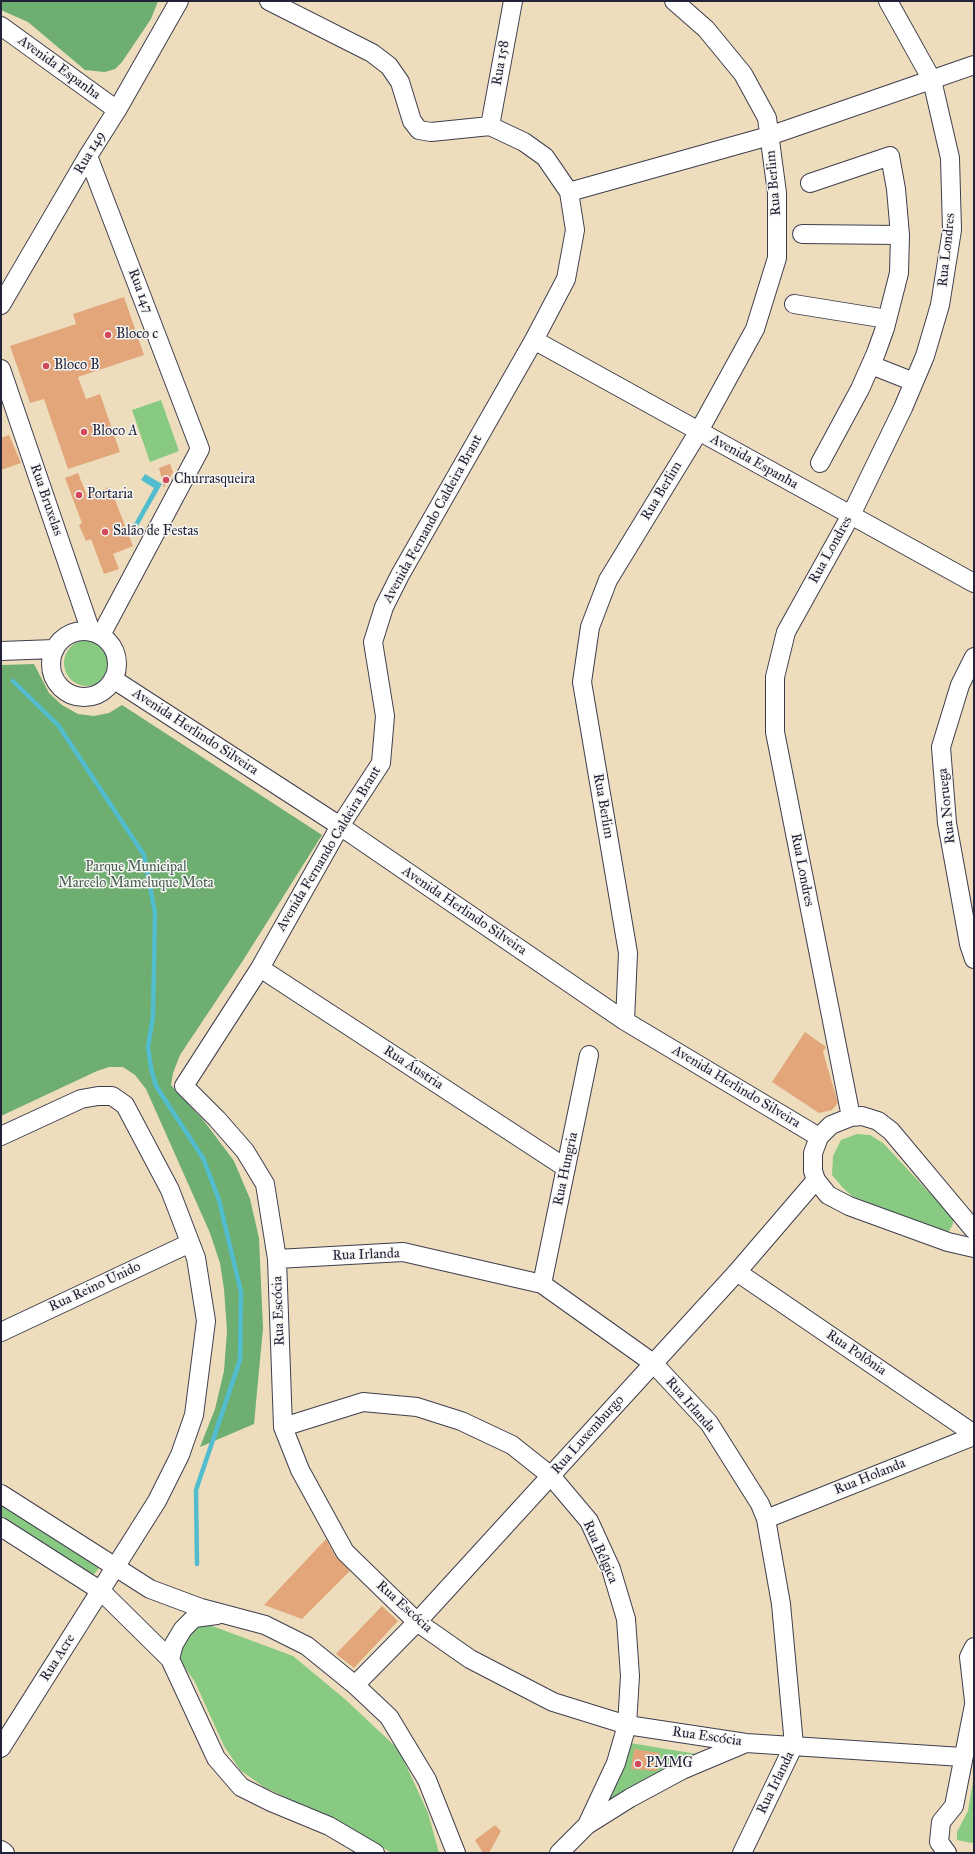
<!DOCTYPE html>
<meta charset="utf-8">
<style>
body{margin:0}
#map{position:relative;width:975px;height:1854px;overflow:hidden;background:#edddbc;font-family:"IM FELL Great Primer",serif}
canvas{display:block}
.frame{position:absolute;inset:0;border:2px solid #22223b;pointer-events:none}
</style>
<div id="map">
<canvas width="975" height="1854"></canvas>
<div class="frame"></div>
</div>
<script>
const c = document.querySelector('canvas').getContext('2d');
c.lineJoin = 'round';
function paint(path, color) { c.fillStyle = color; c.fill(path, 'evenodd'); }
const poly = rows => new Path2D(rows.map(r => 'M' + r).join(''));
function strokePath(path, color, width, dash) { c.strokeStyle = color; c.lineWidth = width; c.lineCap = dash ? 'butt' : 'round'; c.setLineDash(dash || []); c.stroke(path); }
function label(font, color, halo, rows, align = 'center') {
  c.font = font + ' "IM FELL Great Primer",serif'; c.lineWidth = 3; c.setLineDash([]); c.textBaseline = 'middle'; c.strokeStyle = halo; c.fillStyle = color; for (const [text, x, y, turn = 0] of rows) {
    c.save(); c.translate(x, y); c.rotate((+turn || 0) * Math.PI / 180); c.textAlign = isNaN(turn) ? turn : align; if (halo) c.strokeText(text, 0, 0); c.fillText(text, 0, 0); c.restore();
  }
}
const green = poly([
 [161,400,179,451,150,462,132,410],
 '64 663a23 23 0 1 1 46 0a23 23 0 1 1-46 0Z',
 [857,1134,870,1135,883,1143,953,1218,953,1224,949,1231,939,1232,852,1196,843,1188,832,1175,833,1156,841,1140],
 [1,1502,100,1566,97,1571,92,1576,1,1521],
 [204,1623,293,1656,346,1700,399,1750,428,1813,439,1853,392,1853,340,1823,264,1787,240,1770,224,1746,195,1682,179,1659,182,1644,190,1631],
 [630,1743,703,1755,606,1805],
 [974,1775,974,1842,972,1843,957,1840,957,1832,968,1811]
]);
const forest = poly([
 [1,1,158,1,151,19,122,62,115,69,105,72,85,70,28,22,1,10],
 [34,664,49,693,62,705,78,714,94,716,109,713,122,705,322,835,242,962,180,1055,173,1073,171,1085,204,1121,234,1161,250,1199,259,1238,263,1328,254,1424,200,1447,215,1409,224,1371,227,1331,224,1289,220,1263,210,1233,146,1089,135,1075,123,1067,109,1067,97,1071,1,1116,1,665]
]);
const water = poly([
 [145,474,162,484,138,526,134,524,154,488,141,480]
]);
const stream = poly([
 [13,681,58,725,144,855,155,913,153,1016,148,1047,151,1068,156,1086,203,1158,219,1200,241,1292,240,1360,196,1490,197,1564]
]);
const building = poly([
 [124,297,144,355,78,377,86,399,100,394,120,452,68,469,44,399,30,403,10,346,76,324,73,314],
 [9,435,21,463,1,470,1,438],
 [170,464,173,472,164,488,159,468],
 [78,473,87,496,110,487,133,546,113,554,119,569,104,574,91,539,86,541,79,525,82,523,65,478],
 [805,1032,826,1047,823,1052,838,1103,832,1110,819,1113,772,1082],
 [326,1539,336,1557,350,1571,302,1619,264,1605],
 [382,1606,398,1621,354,1668,336,1654],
 [634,1749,660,1753,657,1771,631,1769],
 [495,1825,501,1831,489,1853,483,1853,475,1840]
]);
const minor = poly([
 [269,1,372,53,389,66,400,82,412,121,419,130,431,132,490,126,524,142,545,157,569,192,575,230,566,279,534,340,400,575,384,607,373,642,385,716,381,763,340,826,260,968,184,1086,217,1119,245,1151,265,1184,277,1259,283,1427,300,1470,345,1552,417,1622,470,1659,553,1702,627,1725,746,1743,962,1757],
 [1,26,117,110],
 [490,126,513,1],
 [88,156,200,449,101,635],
 [810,183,890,156,896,189,900,235,899,273,885,328,876,353,860,389,820,463],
 [569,192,769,136,974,65],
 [802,234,900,235],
 [794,304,887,319],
 [1,305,88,156,117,110,179,1],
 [534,340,974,583],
 [871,365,914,382],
 [1,369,91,632],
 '51 664a33 33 0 1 1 66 0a33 33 0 1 1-66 0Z',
 [1,651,55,649],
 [974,657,960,685,941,747,947,823,969,944,974,959],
 [113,679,340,826,625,1021,819,1137],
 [260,968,566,1168],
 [625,1021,628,953,582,682,590,627,608,580,699,431,755,329,777,258,777,193,767,118,743,74,706,29,674,1],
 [851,1117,775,732,775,677,786,632,851,515,903,408,925,356,940,305,952,230,950,158,932,80,888,1],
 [1,1136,81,1099,98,1096,112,1096,125,1105,170,1190,196,1258,206,1321,194,1415,180,1455,157,1501,1,1748],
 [974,1230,891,1131,878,1121,862,1116,851,1117,831,1125,819,1137,813,1153,813,1171,816,1180,828,1195,849,1206,948,1242,974,1248],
 [277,1259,403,1252,542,1284,653,1363,709,1423,760,1504,766,1519,781,1604,794,1745,742,1853],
 [737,1272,974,1434],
 [542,1284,589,1055],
 [1,1332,190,1243],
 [283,1427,363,1402,417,1407,461,1421,512,1445,551,1476,589,1521,611,1569,626,1619,630,1676,627,1725,616,1763,587,1825],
 [1,1494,150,1589,201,1608,265,1625,307,1646,355,1685,389,1717,427,1780,456,1853],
 [766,1519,974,1436],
 [1,1527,101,1591,170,1659,216,1758,241,1787,271,1802,329,1826,375,1853],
 [974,1647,969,1657,974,1701],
 [170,1659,174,1644,183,1629,194,1618,217,1615],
 [355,1685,417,1622,737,1272,816,1180],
 [1,1850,5,1853],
 [559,1853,587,1825,630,1798,682,1770,746,1743],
 [947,1853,939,1842,941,1822,954,1806,974,1705]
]);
const markers = [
 [108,335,4,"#d1495b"],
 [46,366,4,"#d1495b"],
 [84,432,4,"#d1495b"],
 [166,480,4,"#d1495b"],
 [79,495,4,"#d1495b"],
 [105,532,4,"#d1495b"],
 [638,1764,4,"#d1495b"]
];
const streetNames = [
 ["Rua 158",501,63,-80],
 ["Avenida Espanha",59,68,36],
 ["Rua 149",90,153,-59],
 ["Rua Berlim",774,183,-95],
 ["Rua Londres",947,250,-84],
 ["Rua 147",140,291,69],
 ["Avenida Espanha",754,462,29],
 ["Rua Berlim",662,491,-59],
 ["Rua Bruxelas",46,500,71],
 ["Avenida Fernando Caldeira Brant",433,519,-61],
 ["Rua Londres",831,550,-61],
 ["Avenida Herlindo Silveira",195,732,33],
 ["Rua Berlim",603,806,80],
 ["Rua Noruega",947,806,-96],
 ["Avenida Fernando Caldeira Brant",329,849,-59],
 ["Rua Londres",802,870,79],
 ["Avenida Herlindo Silveira",464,911,34],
 ["Rua Áustria",413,1068,33],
 ["Avenida Herlindo Silveira",736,1087,31],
 ["Rua Hungria",566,1169,-78],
 ["Rua Irlanda",366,1255,-2],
 ["Rua Reino Unido",95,1287,-25],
 ["Rua Escócia",279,1311,-92],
 ["Rua Polônia",856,1353,34],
 ["Rua Irlanda",690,1405,49],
 ["Rua Luxemburgo",588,1435,-48],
 ["Rua Holanda",870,1477,-22],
 ["Rua Bélgica",600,1552,66],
 ["Rua Escócia",404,1607,42],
 ["Rua Acre",58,1658,-58],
 ["Rua Escócia",707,1737,8],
 ["Rua Irlanda",776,1783,-64]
];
const poiNames = [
 ["Bloco c",116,335],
 ["Bloco B",54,366],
 ["Bloco A",92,432],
 ["Churrasqueira",174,480],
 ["Portaria",87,495],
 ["Salão de Festas",113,532],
 ["PMMG",646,1764]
];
const parkNames = [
 ["Parque Municipal",136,868],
 ["Marcelo Mameluque Mota",136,884]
];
paint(green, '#88ca82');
paint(forest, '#6eae70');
paint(water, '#52bdce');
strokePath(stream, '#52bdce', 4.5);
paint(building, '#e2a67a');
strokePath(minor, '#403e4e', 20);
strokePath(minor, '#fff', 18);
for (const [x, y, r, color] of markers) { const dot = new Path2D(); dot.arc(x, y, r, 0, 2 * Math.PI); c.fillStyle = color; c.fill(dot); strokePath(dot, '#f6f6f2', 1.5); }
label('14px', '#22223b', '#f6f6f2', streetNames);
label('14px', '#22223b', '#f6f6f2', poiNames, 'left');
label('14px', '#465d54', '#f6f6f2', parkNames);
</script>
